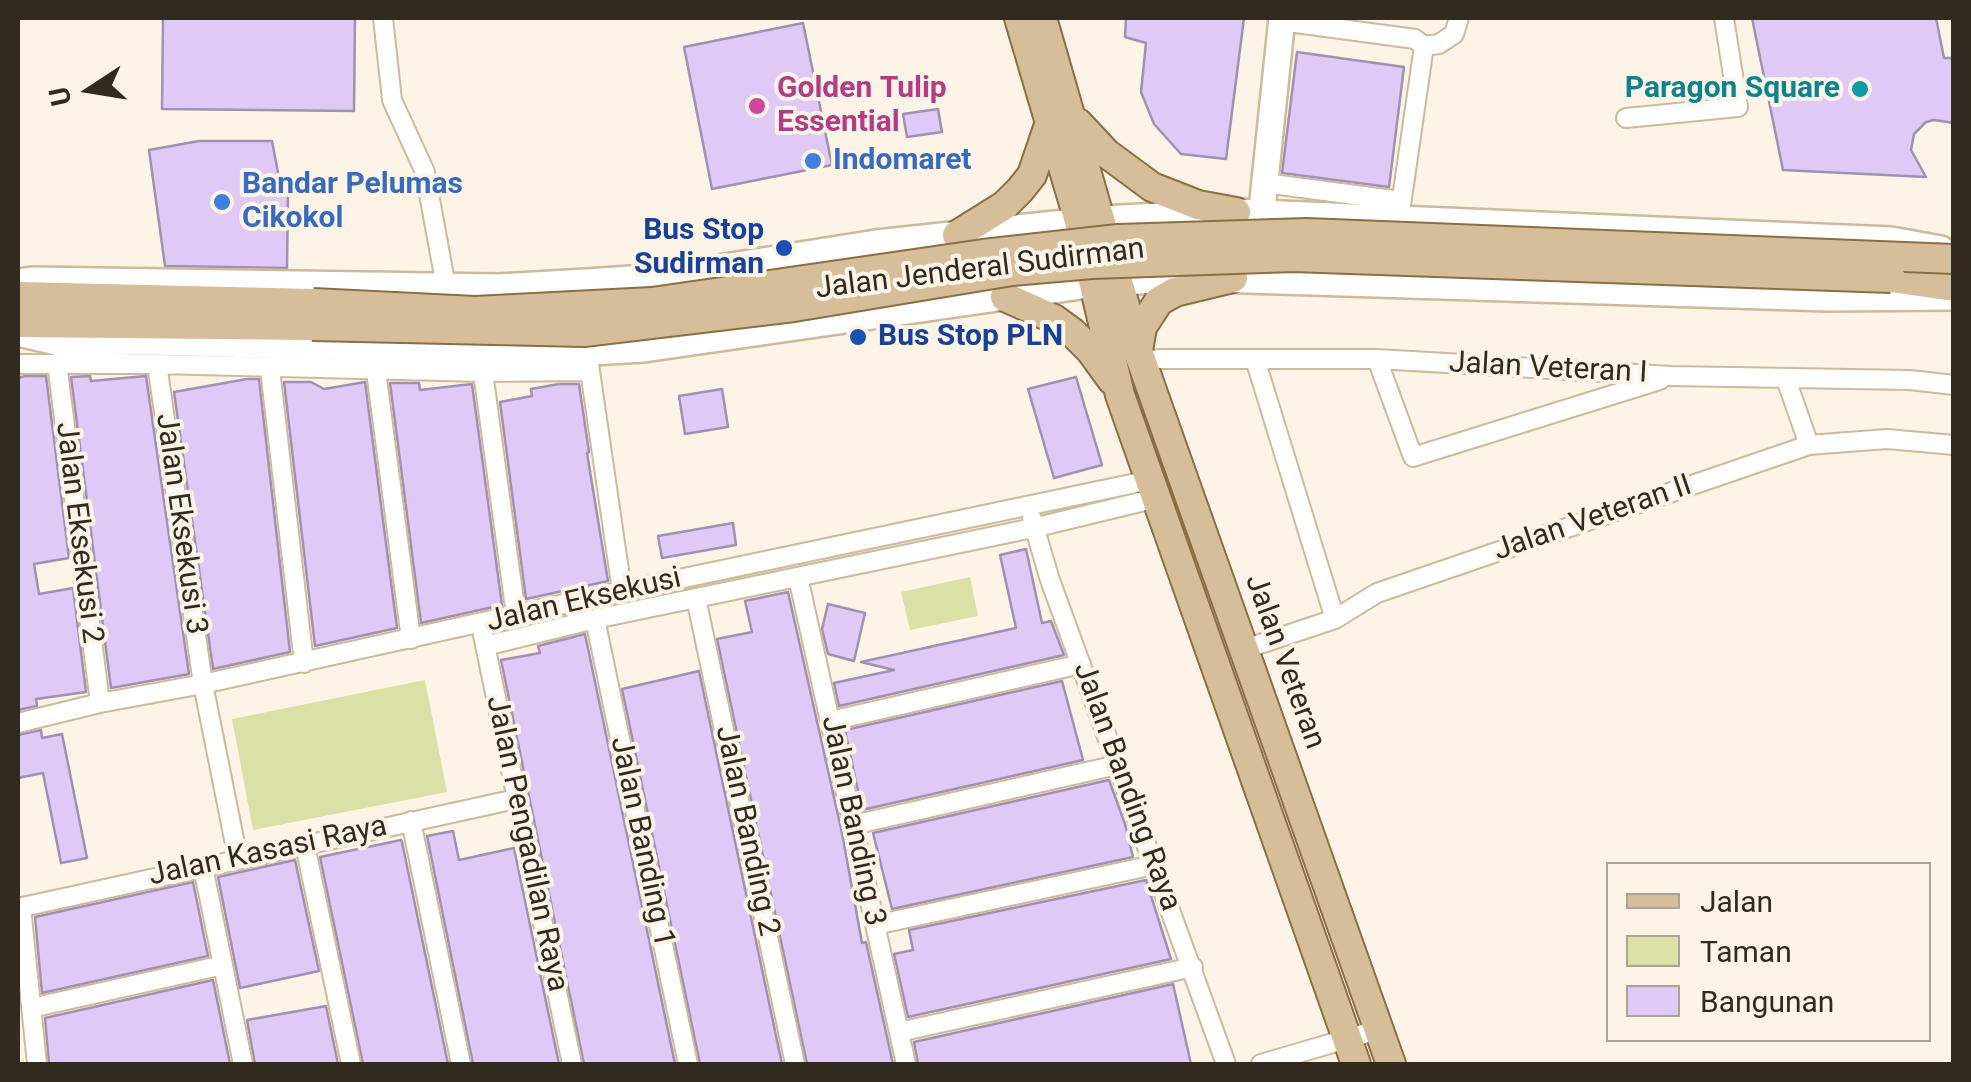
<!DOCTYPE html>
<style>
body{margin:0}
#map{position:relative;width:1971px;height:1082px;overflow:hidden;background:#fdf4e7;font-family:Roboto,sans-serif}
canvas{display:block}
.frame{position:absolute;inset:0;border:20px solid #332a1f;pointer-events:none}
.legend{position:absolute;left:1606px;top:862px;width:325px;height:180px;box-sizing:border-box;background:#fdf4e7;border:2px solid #aca397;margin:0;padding:12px 18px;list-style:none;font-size:30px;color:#332a1f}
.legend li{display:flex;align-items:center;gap:20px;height:50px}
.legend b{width:50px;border:2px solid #aca397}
.north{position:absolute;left:40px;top:40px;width:100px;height:100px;-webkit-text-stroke:8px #fdf4e7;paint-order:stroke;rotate:258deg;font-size:28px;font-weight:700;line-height:40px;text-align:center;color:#332a1f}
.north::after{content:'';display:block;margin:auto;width:35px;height:45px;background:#332a1f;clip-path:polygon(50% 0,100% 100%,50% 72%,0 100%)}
</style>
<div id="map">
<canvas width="1971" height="1082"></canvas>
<div class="frame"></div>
<ul class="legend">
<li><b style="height:12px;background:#d6be9a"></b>Jalan</li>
<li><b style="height:28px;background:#dbe1a6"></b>Taman</li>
<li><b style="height:28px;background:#e0c8f7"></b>Bangunan</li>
</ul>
<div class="north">U</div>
</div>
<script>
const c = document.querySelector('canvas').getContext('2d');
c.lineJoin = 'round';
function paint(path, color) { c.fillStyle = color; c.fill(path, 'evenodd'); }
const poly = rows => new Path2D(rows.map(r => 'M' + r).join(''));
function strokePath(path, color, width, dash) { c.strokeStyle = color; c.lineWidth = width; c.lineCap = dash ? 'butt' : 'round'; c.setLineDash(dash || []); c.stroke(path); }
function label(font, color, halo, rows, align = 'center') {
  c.font = font + ' Roboto,sans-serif'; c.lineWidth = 8; c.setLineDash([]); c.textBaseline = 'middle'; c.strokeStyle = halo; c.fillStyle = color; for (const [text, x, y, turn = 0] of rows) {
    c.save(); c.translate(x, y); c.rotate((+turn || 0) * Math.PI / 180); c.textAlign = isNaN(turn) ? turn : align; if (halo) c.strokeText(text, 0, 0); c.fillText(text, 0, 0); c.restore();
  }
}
const green = poly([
 [970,577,978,616,910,630,901,592],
 [425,680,447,792,253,830,232,719]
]);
const building = poly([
 [163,18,355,18,354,111,162,109,163,18],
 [1126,18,1244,18,1226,159,1181,154,1154,124,1141,92,1146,43,1125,37,1126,18],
 [1752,18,1936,18,1944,58,1954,58,1954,123,1934,120,1926,122,1914,134,1911,150,1926,177,1783,170,1752,18],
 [803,23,832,165,712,189,684,47,803,23],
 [1297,52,1404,67,1389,187,1282,173,1297,52],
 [938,109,942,132,907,137,903,114,938,109],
 [199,141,272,141,280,183,288,193,287,268,165,266,149,150,199,141],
 [25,376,46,376,69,558,34,564,39,594,73,588,86,692,36,699,37,706,18,710,18,378,25,376],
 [90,376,91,381,146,376,189,674,111,688,71,377,90,376],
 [1076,377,1102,465,1054,478,1028,389,1076,377],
 [247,379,259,379,290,652,213,669,174,392,247,379],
 [284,382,311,382,324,389,365,382,397,628,315,646,284,382],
 [390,383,419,383,420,390,472,384,502,605,421,623,390,383],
 [559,384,579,384,589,452,587,453,608,581,526,599,500,402,532,396,531,389,559,384],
 [722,389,728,427,685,434,679,396,722,389],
 [733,523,736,545,662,558,658,536,733,523],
 [1026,549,1042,623,1051,621,1064,655,839,706,834,683,894,670,861,662,1016,628,1000,555,1026,549],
 [788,592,842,833,862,943,866,942,893,1064,807,1064,717,639,752,632,745,601,788,592],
 [828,604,865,613,854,661,828,654,822,629,828,604],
 [585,634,675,1064,584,1064,501,660,540,653,538,646,585,634],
 [699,671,782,1064,700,1064,622,689,699,671],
 [1062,681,1083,760,862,810,845,730,1062,681],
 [41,730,42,738,62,734,87,858,61,863,43,773,18,778,18,735,41,730],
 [1109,780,1125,824,1133,857,892,909,873,833,1109,780],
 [453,831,459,860,514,848,559,1064,473,1064,427,836,453,831],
 [401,840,402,842,448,1064,363,1064,320,857,401,840],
 [295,860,319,971,240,988,218,877,295,860],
 [1146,880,1171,959,908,1017,894,954,913,950,909,930,1146,880],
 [193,882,208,956,42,993,35,917,193,882],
 [213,980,230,1064,49,1064,45,1018,213,980],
 [1173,984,1191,1064,918,1064,914,1042,1173,984],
 [326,1006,338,1064,255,1064,247,1020,326,1006]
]);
const street = poly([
 [383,18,392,100,425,172,446,287],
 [1281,21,1415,39,1424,46,1399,219],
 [1424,46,1439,44,1454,34,1459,18],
 [1626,118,1738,107,1724,18],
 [1264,183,1401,201],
 [1255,359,1335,619],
 [1377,359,1413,457,1660,380],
 [1142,362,1158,359,1377,359,1671,376,1910,380,1954,385],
 [57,363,100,703],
 [18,364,157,364,483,372,590,371],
 [157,364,203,684,238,859],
 [589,364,622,591],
 [270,369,304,663],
 [376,371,411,639],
 [483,372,516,615],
 [1786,379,1809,445],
 [1032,519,1050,580,1226,1064],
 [798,577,906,1064],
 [696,598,795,1064],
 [595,619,688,1064],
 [483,635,572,1064],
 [485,646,595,619,1033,528,1157,498],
 [1245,649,1335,619,1377,593,1809,445,1887,439,1954,445],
 [830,721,1081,664],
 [18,723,100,703,203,684,622,591,1150,480],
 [411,821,461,1064],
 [853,825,1117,765],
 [305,845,351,1064],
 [203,867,243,1064],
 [21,907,37,1064],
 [18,908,516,799],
 [875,925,1154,865],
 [31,1008,223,965],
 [899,1032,1193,967],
 [1261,1064,1377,1030]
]);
const secondary = poly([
 [1260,228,1282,18],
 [18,282,32,280,499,287,586,282,661,277,876,243,1102,219,1236,212,1891,240,1941,249],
 [18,333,61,343,155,342,557,354,644,349,1095,284,1182,278,1828,298,1954,297]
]);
const primary = poly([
 [1019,18,1079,221,1120,395,1356,1064],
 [1042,18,1138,351,1391,1064],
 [1078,123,1106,153,1152,187,1198,205,1236,212],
 [957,235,1005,205,1020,190,1032,175,1050,122],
 [1891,278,1954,287],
 [18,296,313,303],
 [1005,297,1054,319,1072,332,1091,351,1112,380],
 [18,323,312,326],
 [1138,351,1142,327,1159,301,1175,292,1233,278]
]);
const primaryBridge = poly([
 [313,303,475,311,652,302,983,254,1118,239,1307,233,1954,259],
 [312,326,584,332,794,307,1012,271,1092,264,1293,257,1891,278]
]);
const markers = [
 [1860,89,10,"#0f9aa8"],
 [757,106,10,"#d1479c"],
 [813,161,10,"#3f7fe0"],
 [222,202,10,"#3f7fe0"],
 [784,248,10,"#1a4fb4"],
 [858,337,10,"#1a4fb4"]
];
const hotelNames = [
 ["Golden Tulip",777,89],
 ["Essential",777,123]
];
const cultureNames = [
 ["Paragon Square",1840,89]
];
const shopNames = [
 ["Indomaret",833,161],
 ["Bandar Pelumas",242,185],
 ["Cikokol",242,219]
];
const transitNames = [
 ["Bus Stop",764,231],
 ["Sudirman",764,265],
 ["Bus Stop PLN",878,337,"left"]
];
const streetNames = [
 ["Jalan Jenderal Sudirman",980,270,-7],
 ["Jalan Veteran I",1548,369,3],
 ["Jalan Veteran II",1593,519,-19],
 ["Jalan Eksekusi 3",180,524,82],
 ["Jalan Eksekusi 2",78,533,83],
 ["Jalan Eksekusi",584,601,-13],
 ["Jalan Veteran",1284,662,70],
 ["Jalan Banding Raya",1126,787,70],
 ["Jalan Banding 3",852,821,78],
 ["Jalan Banding 2",746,831,78],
 ["Jalan Banding 1",641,842,78],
 ["Jalan Pengadilan Raya",526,844,78],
 ["Jalan Kasasi Raya",268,852,-12]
];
paint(green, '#dbe1a6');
paint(building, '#e0c8f7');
strokePath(building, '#a191b0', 2.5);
strokePath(street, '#cfb99b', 22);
strokePath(secondary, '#cfb99b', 30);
strokePath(primary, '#8b6e43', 32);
strokePath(street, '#fff', 18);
strokePath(secondary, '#fff', 25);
strokePath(primary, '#d6be9a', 28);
strokePath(primaryBridge, '#8b6e43', 32, []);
strokePath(primaryBridge, '#d6be9a', 28);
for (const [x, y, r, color] of markers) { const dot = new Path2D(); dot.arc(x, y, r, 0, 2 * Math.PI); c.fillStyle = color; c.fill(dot); strokePath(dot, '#fdf4e7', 4); }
label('bold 30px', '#b23c85', '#fdf4e7', hotelNames, 'left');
label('bold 30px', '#0d838f', '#fdf4e7', cultureNames, 'right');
label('bold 30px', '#366cbe', '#fdf4e7', shopNames, 'left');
label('bold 30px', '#164399', '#fdf4e7', transitNames, 'right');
label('30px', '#332a1f', '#fdf4e7', streetNames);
</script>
